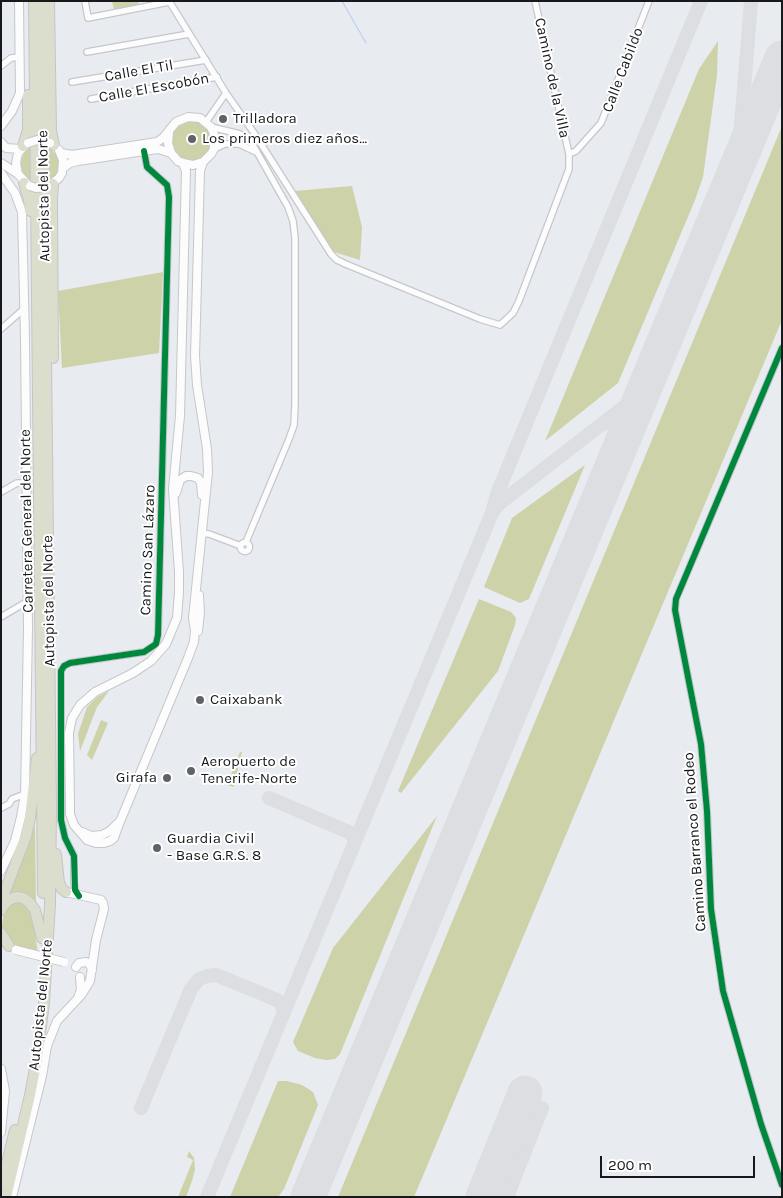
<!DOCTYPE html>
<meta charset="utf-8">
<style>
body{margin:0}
#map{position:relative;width:783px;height:1198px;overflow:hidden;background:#e8ebf0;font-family:Karla,sans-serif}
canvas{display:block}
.frame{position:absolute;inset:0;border:2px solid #17191c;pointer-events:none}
.scale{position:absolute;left:600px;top:1156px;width:155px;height:22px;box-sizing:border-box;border:2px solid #17191c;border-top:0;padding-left:6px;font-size:15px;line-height:18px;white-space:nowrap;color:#17191c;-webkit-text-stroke:4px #fff;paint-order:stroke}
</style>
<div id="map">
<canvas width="783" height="1198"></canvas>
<div class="frame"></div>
<div class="scale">200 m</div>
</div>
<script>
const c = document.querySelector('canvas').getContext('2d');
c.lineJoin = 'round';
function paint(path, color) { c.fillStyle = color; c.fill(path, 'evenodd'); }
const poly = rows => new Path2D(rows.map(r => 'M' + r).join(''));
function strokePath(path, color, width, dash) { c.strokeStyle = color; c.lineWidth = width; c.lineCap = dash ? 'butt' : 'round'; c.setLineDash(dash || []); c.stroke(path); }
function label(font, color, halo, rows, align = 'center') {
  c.font = font + ' Karla,sans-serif'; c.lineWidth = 4; c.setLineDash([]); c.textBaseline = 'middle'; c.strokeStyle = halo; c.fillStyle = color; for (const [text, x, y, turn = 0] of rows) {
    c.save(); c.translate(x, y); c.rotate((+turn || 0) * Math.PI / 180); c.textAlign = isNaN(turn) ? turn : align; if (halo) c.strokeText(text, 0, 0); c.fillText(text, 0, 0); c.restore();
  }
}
const green = poly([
 [112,1,138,1,139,5,114,10],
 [718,41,717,75,703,177,695,200,618,383,545,441,699,69],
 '171 141a20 20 0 1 1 40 0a20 20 0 1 1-40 0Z',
 [782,126,782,320,414,1197,338,1197],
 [32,146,32,183,24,177,20,166,24,152],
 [47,146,57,155,60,164,56,176,48,182],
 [352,186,362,227,360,260,334,252,295,191],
 [163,272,159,353,62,368,58,291],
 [585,465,529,599,520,603,484,587,512,518],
 [479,599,511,612,516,618,515,625,498,671,401,793,398,791],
 [109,691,97,707,80,751,78,734,87,707,97,697],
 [101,720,108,723,92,760,87,755],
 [240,752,242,752,234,787,227,785],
 [34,816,35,829,36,906,5,899],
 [437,816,340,1054,335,1059,326,1060,315,1058,298,1051,293,1042,333,948],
 [19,901,25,905,32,914,38,953,19,948,4,935,2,926,4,911,10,905],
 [278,1081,287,1081,302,1085,313,1092,318,1105,284,1189,278,1197,230,1197],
 [189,1151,194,1158,195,1169,192,1181,186,1197,178,1197,193,1160,187,1157]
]);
const stream = poly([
 [342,1,366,43]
]);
const taxiway = poly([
 [738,164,751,1],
 [601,425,608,422,616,424,620,427,623,436,622,443],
 [492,512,500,503,629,403,647,378,655,362],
 [269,798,351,833,355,841],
 [141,1108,191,989,199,979,207,976,216,975,253,990,279,1001,283,1007,283,1014],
 [207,1197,492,513,497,494,701,1],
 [301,1197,321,1167],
 [492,1197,532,1098],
 [507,1197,542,1108,529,1103]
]);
const runway = poly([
 [308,1197,782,58],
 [483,1197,525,1093]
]);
const minor = poly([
 [85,1,88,18,169,2],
 [169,1,226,93,254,133,331,254,337,260,348,265,480,319,500,325,513,313,519,301,569,169,569,154,535,1],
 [87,52,189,34],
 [1,66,11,58,20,57],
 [72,82,206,60],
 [91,99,217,77],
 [206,122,226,93],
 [211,127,240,134,253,145,288,207,293,221,295,238,295,405,294,425,289,439,246,542],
 [214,149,225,144,239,144,256,152],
 [569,154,576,151,601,123,649,1],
 [1,329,25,308],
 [782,348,676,599,675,610,701,744,707,811,711,909,723,991,761,1124,782,1185],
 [1,492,17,483,26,483],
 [201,533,209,534,241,546],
 '240.5 547a4.5 4.5 0 1 1 9 0a4.5 4.5 0 1 1-9 0Z',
 [1,617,28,601],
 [1,808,9,804,12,799,25,794],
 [78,895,75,890,74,882,74,856,65,838,61,820,61,671,64,666,70,663,144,652,156,644,158,635,169,197,167,185,147,167,144,151]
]);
const secondary = poly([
 [1,126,12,111,20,93,19,1],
 [1,142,6,148,21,149],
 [26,144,18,153,16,163,18,174,28,185],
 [61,153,72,155,157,142,163,138,176,122,188,117,200,118,211,127,214,134,214,149,211,154,203,162,193,165,183,163,178,161,171,153,168,143,169,133],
 [1,163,18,174],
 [63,168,70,163,78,161,144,151,158,149,171,153],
 [1,173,15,193,22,212,25,338,28,628,25,794,21,817,15,841,1,871],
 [49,186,59,178,62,173,63,160,59,150],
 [176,493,180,480,186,476,191,476,198,478,201,483,202,495],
 [198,631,200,612,199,595],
 [120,821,114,838,110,841,104,843,96,843,87,840,74,825,70,814,70,804,69,733,72,718,80,705,95,692,133,673,151,661,166,644,177,618,179,592,179,572,173,489,180,416,186,171,183,163],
 [119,824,188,658,194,642,195,630,193,618,208,472,207,449,197,385,195,356,200,171,203,162],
 [82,832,91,836,102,835,110,831,118,823],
 [76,967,79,963,86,962,90,964,92,970],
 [79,995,81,990,80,977],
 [1,1069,5,1091,1,1132],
 [12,1197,42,1076,47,1046,57,1021,82,994,90,981,96,940,104,909,103,903,101,900,66,892]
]);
const motorway = poly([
 [34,1,43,893],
 [49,1,51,131,54,145],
 [23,146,28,130,28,95],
 [24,183,29,200,30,211],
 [53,358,52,199,53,184],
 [56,854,59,883,62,889,66,892],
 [1,902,26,836,30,818,37,758],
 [1,910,3,906,9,900,16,897,23,898,29,902,35,910,42,938],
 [1,933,9,946],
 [2,1184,15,1130],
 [6,1197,30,1095,37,1058,44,1002,50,904,51,806,42,1]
]);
const secondaryBridge = poly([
 [28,143,37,140,50,143],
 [30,186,36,188,47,187],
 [16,950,64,962]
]);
const cycleway = poly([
 [782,348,676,599,675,610,701,744,707,811,711,909,723,991,761,1124,782,1185],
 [79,896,75,890,74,856,65,838,61,820,61,671,64,666,70,663,144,652,156,644,158,635,169,197,167,185,147,167,144,151]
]);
const markers = [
 [223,119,5,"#606266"],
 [192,139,5,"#606266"],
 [200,700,5,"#606266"],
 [191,771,5,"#606266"],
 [167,778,5,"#606266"],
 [157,848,5,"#606266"]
];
const streetNames = [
 ["Calle Cabildo",623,70,-69],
 ["Calle El Til",139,71,-10],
 ["Camino de la Villa",552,78,78],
 ["Calle El Escobón",154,88,-10],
 ["Autopista del Norte",44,196,-91],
 ["Carretera General del Norte",27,521,-91],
 ["Camino San Lázaro",148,550,-88],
 ["Autopista del Norte",49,601,-91],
 ["Camino Barranco el Rodeo",695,842,-94],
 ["Autopista del Norte",41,1005,-84]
];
const poiNames = [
 ["Trilladora",233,119],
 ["Los primeros diez años...",202,139],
 ["Caixabank",210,700],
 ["Aeropuerto de",201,762],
 ["Tenerife-Norte",201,779],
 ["Girafa",157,778,"right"],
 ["Guardia Civil",167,839],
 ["- Base G.R.S. 8",167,856]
];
paint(green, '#ced2a9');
strokePath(stream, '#acc8f5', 1);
strokePath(taxiway, '#dcdee1', 14);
strokePath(runway, '#dcdee1', 35);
strokePath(minor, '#c5c7cb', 8);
strokePath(secondary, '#c5c7cb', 10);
strokePath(motorway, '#c4c5c8', 12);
strokePath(minor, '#fcfcfd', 5.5);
strokePath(secondary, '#fcfcfd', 8);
strokePath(motorway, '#dbddcd', 10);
strokePath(secondaryBridge, '#c5c7cb', 10, []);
strokePath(secondaryBridge, '#fcfcfd', 8);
strokePath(cycleway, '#00873e', 6);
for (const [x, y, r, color] of markers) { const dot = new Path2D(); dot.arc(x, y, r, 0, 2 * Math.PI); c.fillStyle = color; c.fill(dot); strokePath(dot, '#fff', 2); }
label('15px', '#17191c', '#fff', streetNames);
label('15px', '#17191c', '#fff', poiNames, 'left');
</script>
